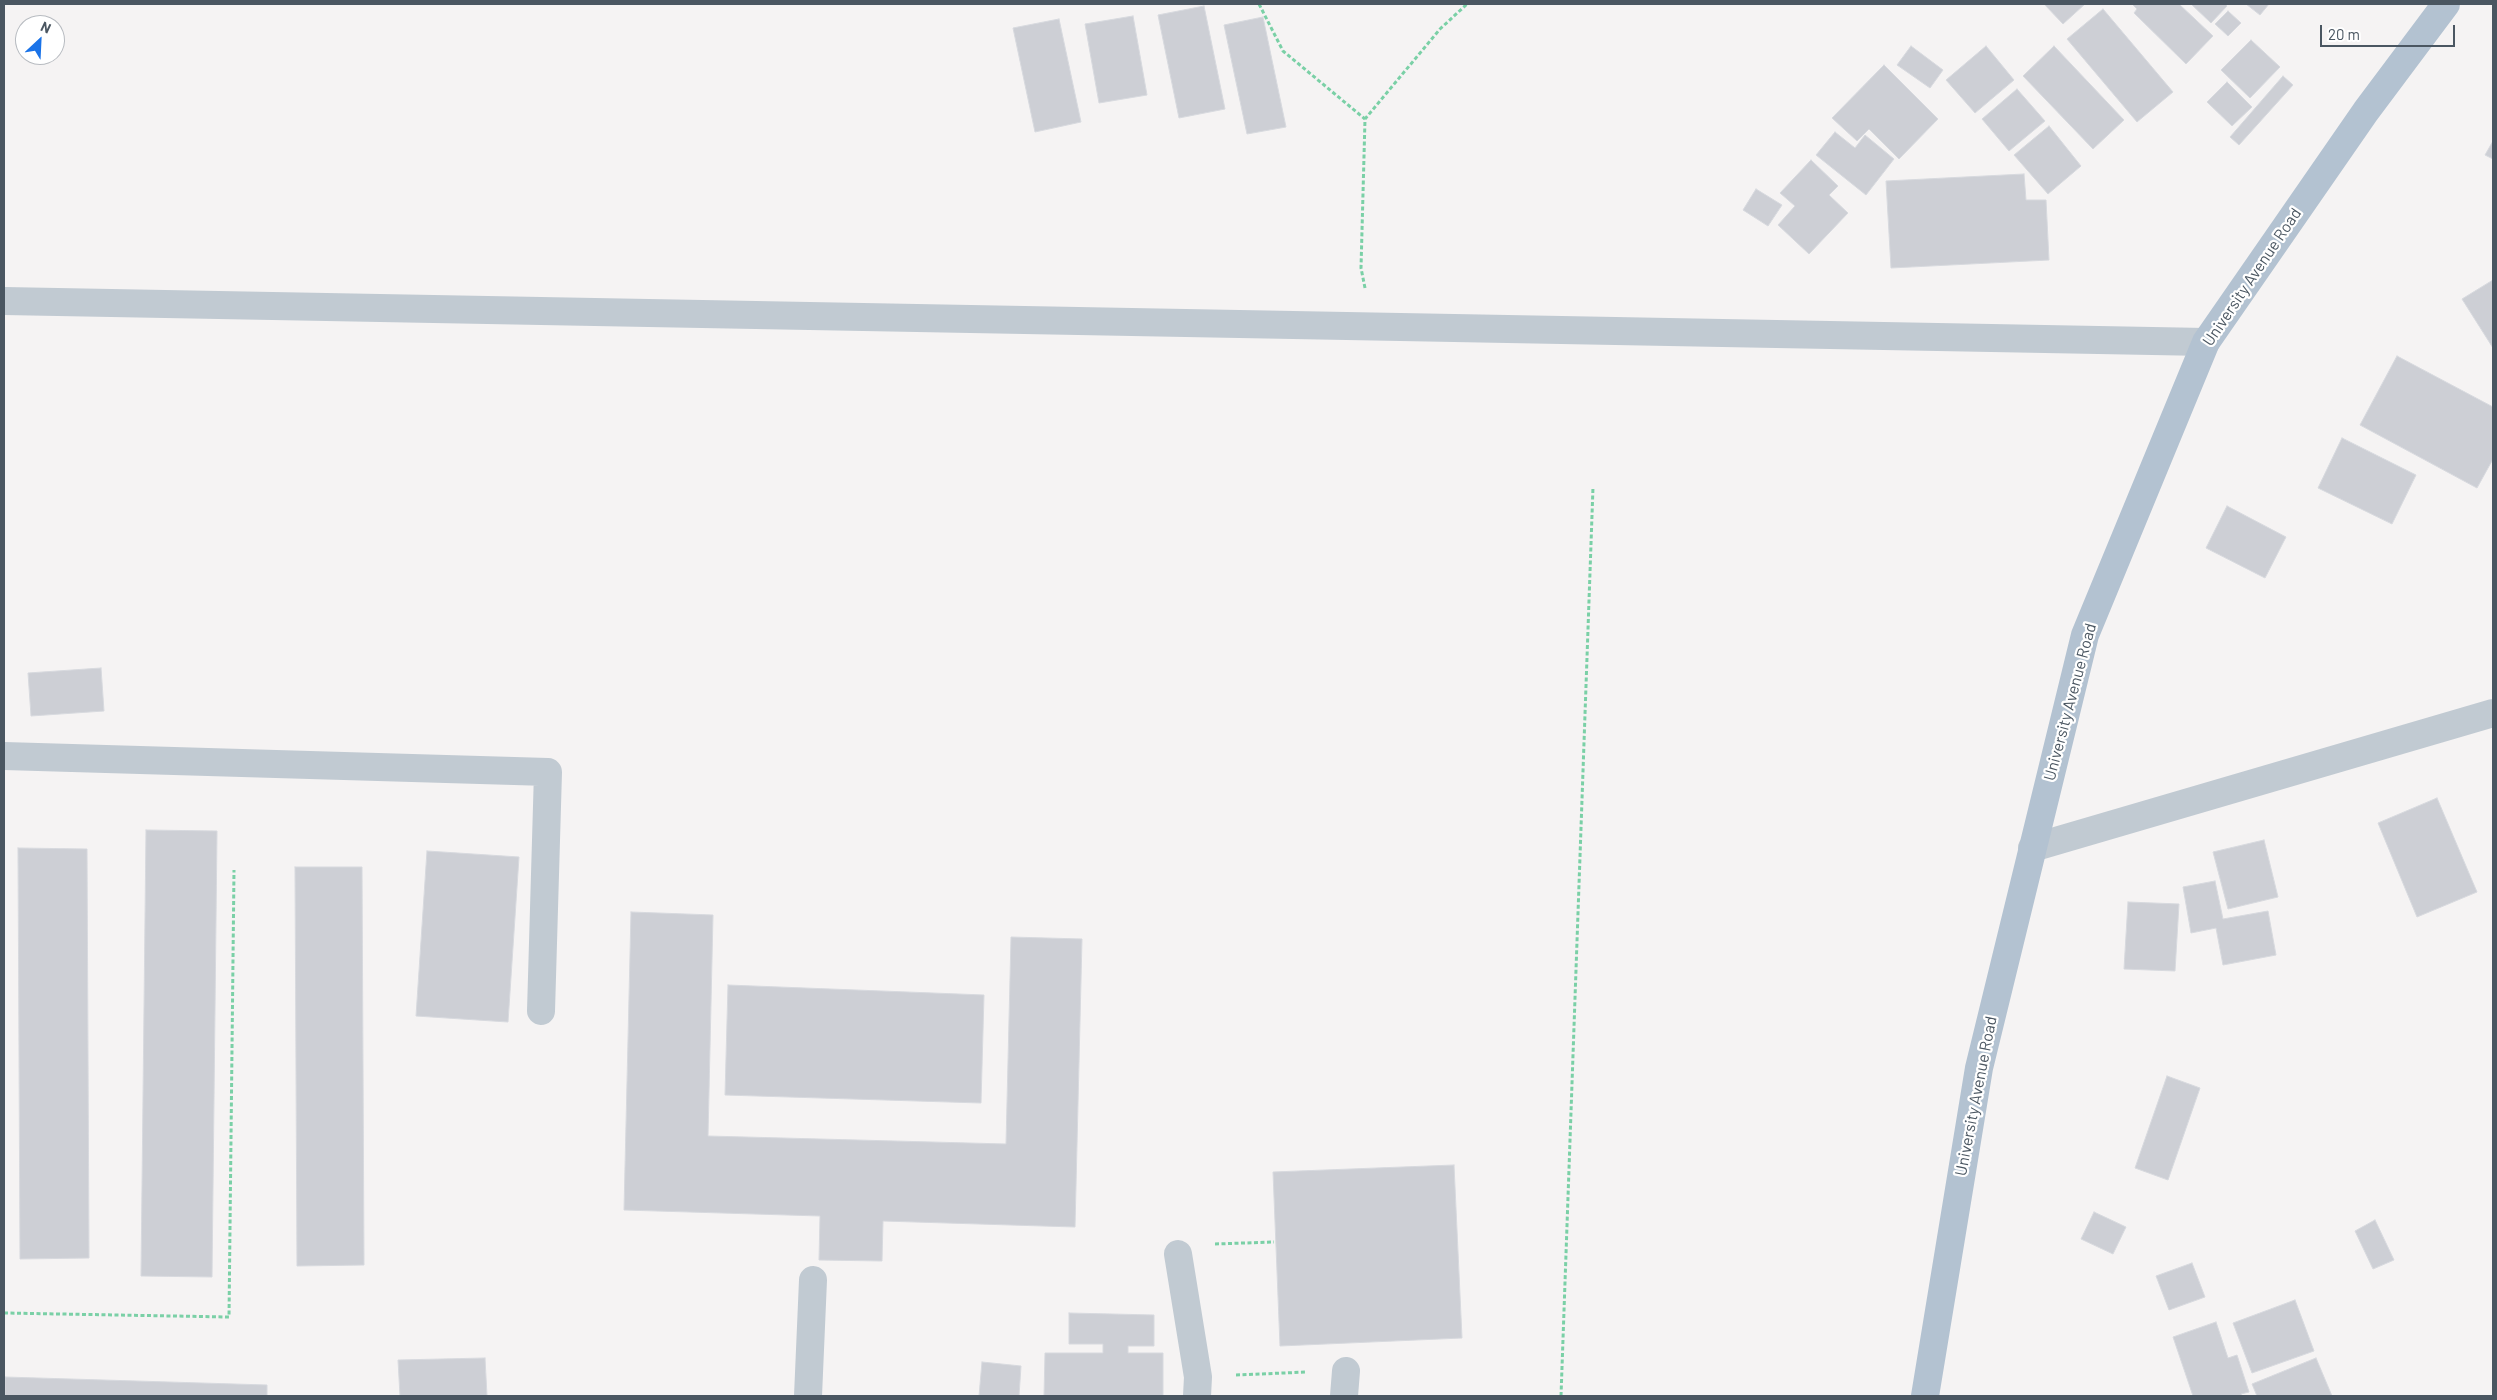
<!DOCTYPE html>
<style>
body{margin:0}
#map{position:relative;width:2497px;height:1400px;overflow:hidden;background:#f5f3f3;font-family:Barlow,sans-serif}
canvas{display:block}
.frame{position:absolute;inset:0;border:5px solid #4a5661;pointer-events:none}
.north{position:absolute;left:15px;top:15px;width:50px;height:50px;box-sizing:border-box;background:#fff;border:1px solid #b7bbc0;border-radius:50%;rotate:25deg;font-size:14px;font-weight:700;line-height:20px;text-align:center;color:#4a5661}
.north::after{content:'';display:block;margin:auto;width:18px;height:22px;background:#1a73e8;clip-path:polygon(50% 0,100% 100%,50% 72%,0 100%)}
.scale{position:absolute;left:2320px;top:25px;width:135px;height:22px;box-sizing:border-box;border:2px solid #4a5661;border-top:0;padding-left:6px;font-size:15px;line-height:18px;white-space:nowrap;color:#4a5661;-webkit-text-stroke:4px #fff;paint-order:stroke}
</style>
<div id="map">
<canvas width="2497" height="1400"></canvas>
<div class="frame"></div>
<div class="north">N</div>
<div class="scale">20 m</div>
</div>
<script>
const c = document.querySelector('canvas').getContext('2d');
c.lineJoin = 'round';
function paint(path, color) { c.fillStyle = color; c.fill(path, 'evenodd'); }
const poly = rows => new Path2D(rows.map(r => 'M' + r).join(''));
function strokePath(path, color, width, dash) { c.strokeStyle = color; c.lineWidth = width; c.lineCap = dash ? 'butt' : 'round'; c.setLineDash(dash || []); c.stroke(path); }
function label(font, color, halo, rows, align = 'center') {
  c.font = font + ' Barlow,sans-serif'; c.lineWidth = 4.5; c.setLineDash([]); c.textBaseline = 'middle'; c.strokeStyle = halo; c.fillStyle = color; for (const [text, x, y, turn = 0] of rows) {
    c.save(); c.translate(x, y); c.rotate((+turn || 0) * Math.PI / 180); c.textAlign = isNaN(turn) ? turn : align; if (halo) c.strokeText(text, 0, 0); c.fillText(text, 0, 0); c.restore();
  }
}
const building = poly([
 [2044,4,2085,4,2063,24,2044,4],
 [2132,4,2179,4,2213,36,2186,64,2134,13,2137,9,2132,4],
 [2191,4,2225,4,2227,6,2211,23,2191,4],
 [2246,4,2269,4,2260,15,2246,4],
 [1204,6,1225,109,1179,118,1158,15,1204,6],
 [2103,9,2173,92,2137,122,2067,39,2103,9],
 [2228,11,2241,23,2228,36,2215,24,2228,11],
 [1133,16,1147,95,1099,103,1085,24,1133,16],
 [1263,17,1286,127,1247,134,1224,25,1263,17],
 [1059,19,1081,122,1035,132,1013,28,1059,19],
 [2251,40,2280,67,2250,98,2221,70,2251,40],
 [1911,46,1943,70,1930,88,1897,65,1911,46],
 [1986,46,2014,80,1975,113,1946,80,1986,46],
 [2054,46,2124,120,2093,149,2023,76,2054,46],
 [1884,65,1938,119,1899,159,1869,129,1857,141,1832,118,1884,65],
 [2283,76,2293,85,2239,145,2230,137,2283,76],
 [2227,82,2252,107,2232,126,2207,102,2227,82],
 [2017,89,2045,121,2009,151,1982,119,2017,89],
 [2049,126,2081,166,2048,194,2014,155,2049,126],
 [1835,132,1855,148,1865,135,1894,159,1866,195,1816,155,1835,132],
 [2493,141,2493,159,2485,155,2493,141],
 [1811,160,1838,186,1829,195,1848,213,1809,254,1778,225,1795,206,1780,193,1811,160],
 [2024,174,2026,200,2046,200,2049,260,1891,268,1886,181,2024,174],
 [1756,189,1782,205,1768,226,1743,210,1756,189],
 [2493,280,2493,348,2462,299,2493,280],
 [2397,356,2493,407,2493,459,2477,488,2360,425,2397,356],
 [2342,438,2416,475,2392,524,2318,488,2342,438],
 [2227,506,2286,537,2265,578,2206,548,2227,506],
 [101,668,104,711,31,716,28,673,101,668],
 [2437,798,2477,892,2417,917,2378,823,2437,798],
 [146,830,217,831,212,1277,141,1276,146,830],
 [2264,840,2278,897,2228,909,2213,852,2264,840],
 [18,848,87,849,89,1258,20,1259,18,848],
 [427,851,519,857,508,1022,416,1016,427,851],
 [295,867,362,867,364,1265,297,1266,295,867],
 [2215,881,2223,919,2268,911,2276,955,2223,965,2216,928,2191,933,2183,887,2215,881],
 [2128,902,2179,904,2175,971,2124,969,2128,902],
 [631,912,713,915,708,1136,1006,1144,1011,937,1082,939,1075,1227,883,1221,882,1261,819,1260,820,1216,624,1210,631,912],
 [728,985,984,995,981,1103,725,1095,728,985],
 [2167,1076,2200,1088,2168,1180,2135,1168,2167,1076],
 [1454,1165,1462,1338,1280,1346,1273,1172,1454,1165],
 [2094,1212,2126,1227,2113,1254,2081,1239,2094,1212],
 [2375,1220,2394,1260,2373,1269,2355,1231,2375,1220],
 [2192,1263,2205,1297,2169,1310,2156,1276,2192,1263],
 [2295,1300,2314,1351,2252,1373,2233,1323,2295,1300],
 [1069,1313,1154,1315,1154,1346,1128,1346,1128,1353,1163,1353,1163,1396,1044,1396,1045,1353,1103,1353,1103,1344,1069,1344,1069,1313],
 [2216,1322,2228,1358,2237,1355,2249,1392,2241,1394,2242,1396,2193,1396,2173,1337,2216,1322],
 [485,1358,487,1396,400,1396,398,1360,485,1358],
 [2316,1358,2332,1396,2257,1396,2252,1384,2316,1358],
 [982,1362,1021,1366,1019,1396,979,1396,982,1362],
 [5,1377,267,1385,267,1396,5,1396,5,1377]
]);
const path = poly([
 [1259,4,1283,51,1365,119],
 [1365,288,1361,268,1365,119,1440,29,1467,4],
 [1215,1244,1274,1242],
 [4,1313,229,1317,234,870],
 [1236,1375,1307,1372],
 [1561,1396,1593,487]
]);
const minor = poly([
 [4,301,2206,342],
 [4,756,548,772,541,1011],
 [2032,848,2493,713],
 [1178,1254,1198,1377,1197,1396],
 [808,1396,813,1280],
 [1344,1396,1346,1371]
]);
const major = poly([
 [1925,1396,1979,1068,2085,635,2206,342,2366,111,2446,4]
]);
const streetNames = [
 ["University Avenue Road",2252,277,-56],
 ["University Avenue Road",2070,702,-75],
 ["University Avenue Road",1976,1096,-79]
];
paint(building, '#cdcfd5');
strokePath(building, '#d7d9de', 1);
strokePath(path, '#7ad0a6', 3, [4, 2.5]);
strokePath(minor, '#c1cad2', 28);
strokePath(major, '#b3c2d1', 28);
label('16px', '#4a5661', '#fff', streetNames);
</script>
